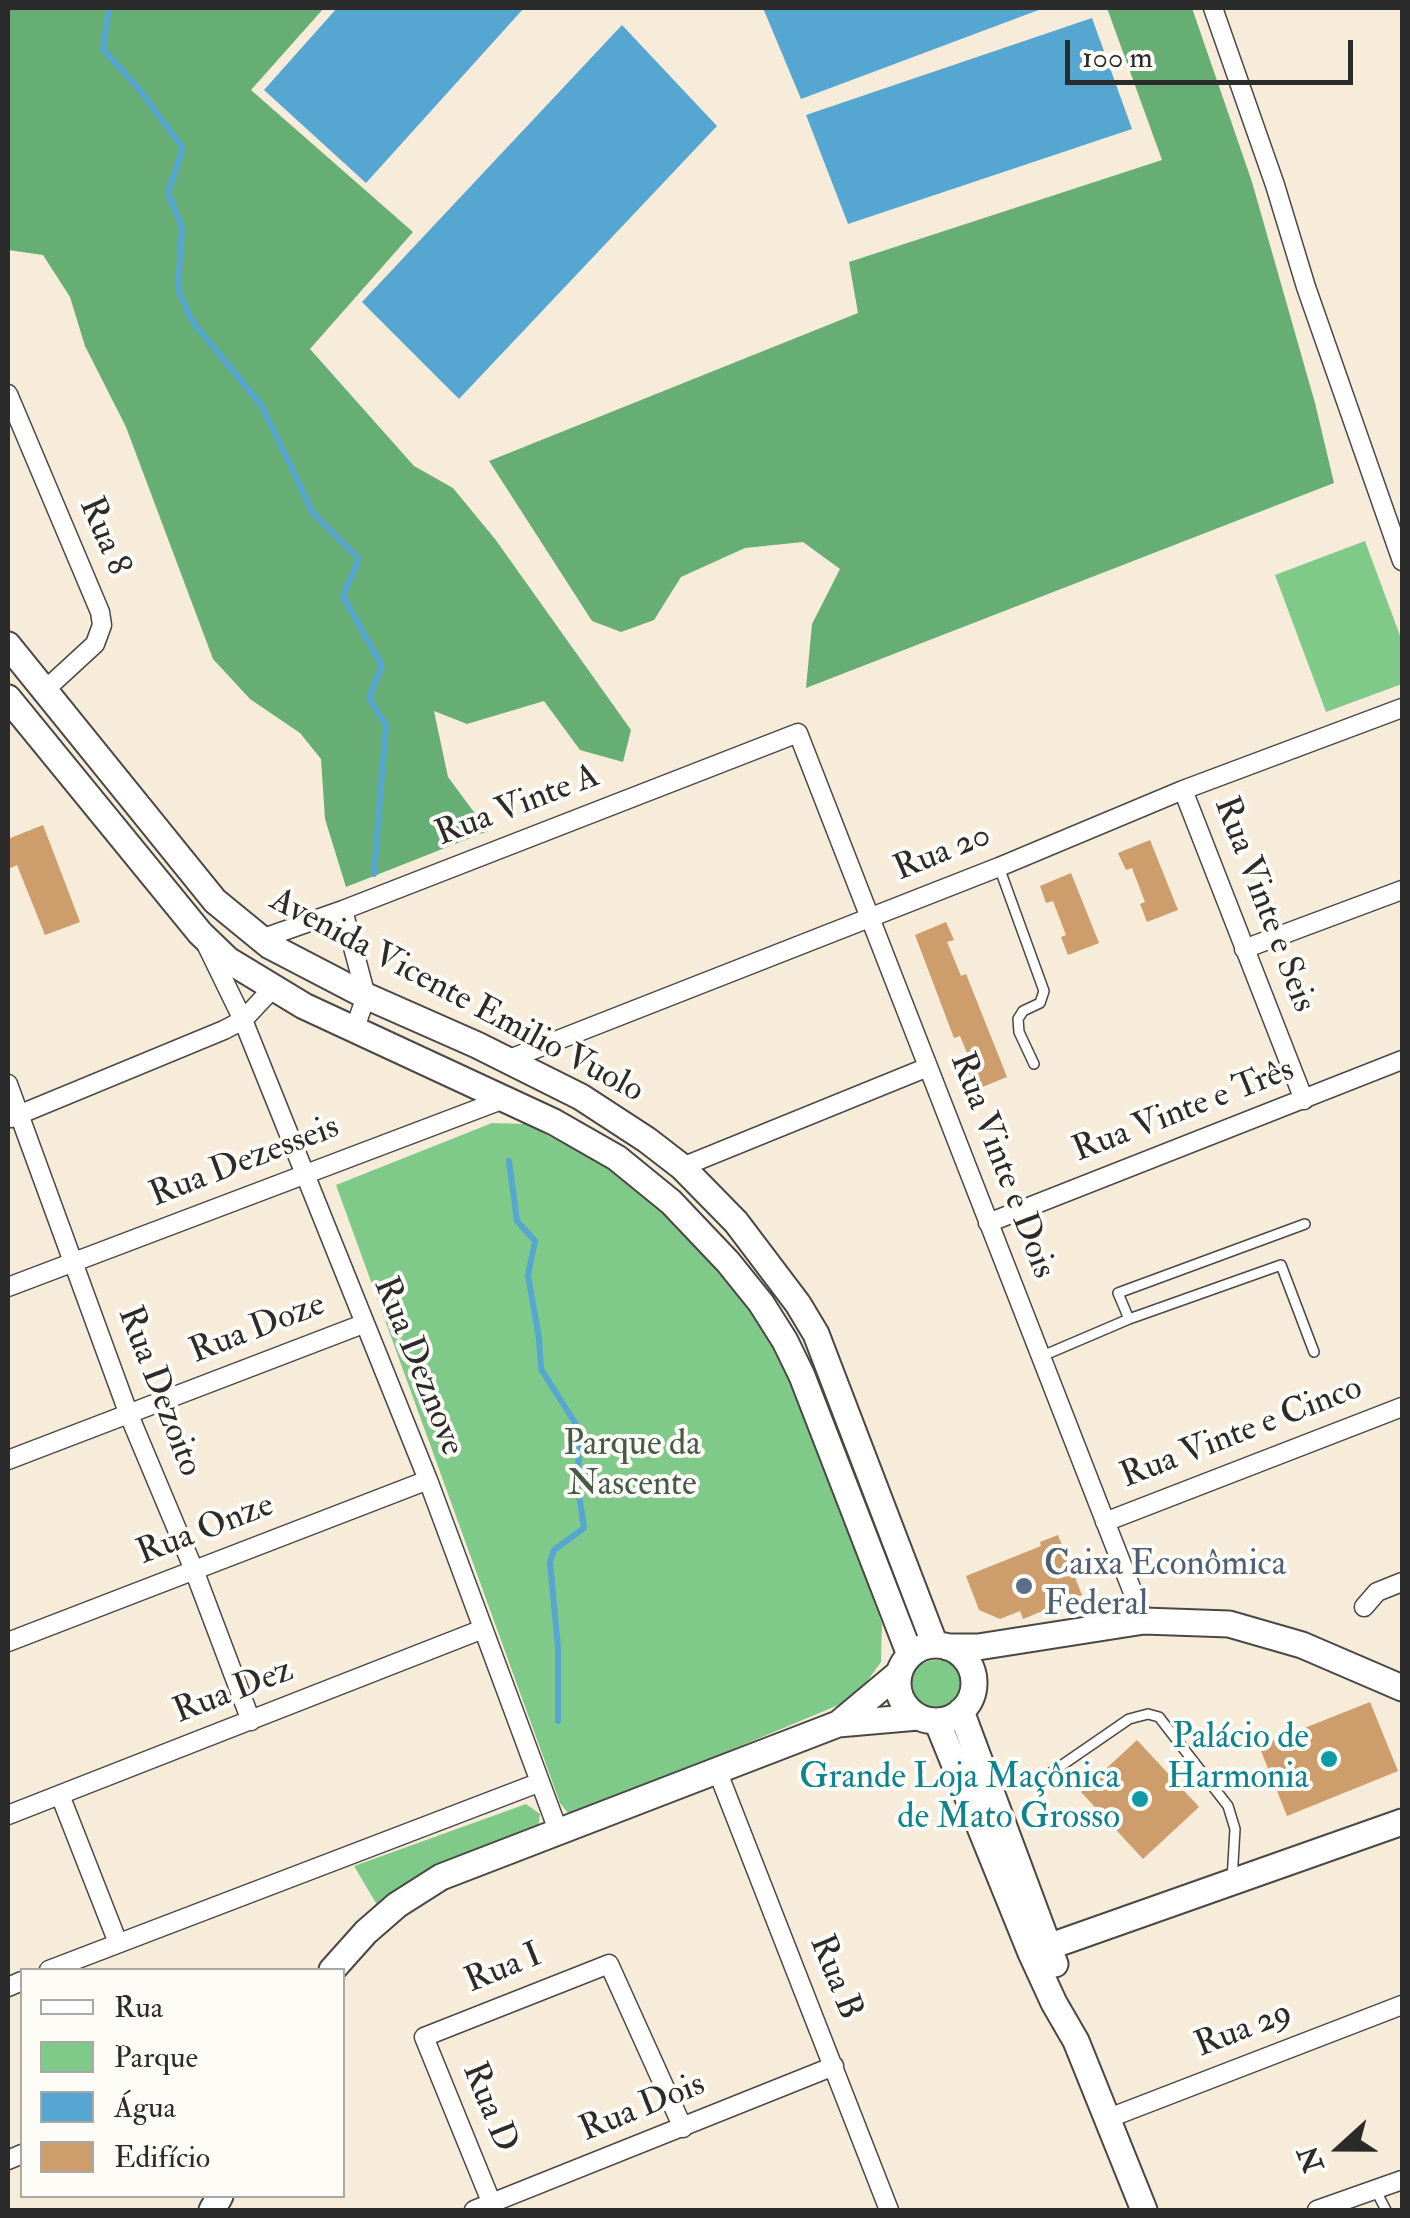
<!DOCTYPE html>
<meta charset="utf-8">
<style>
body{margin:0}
#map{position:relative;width:1410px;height:2218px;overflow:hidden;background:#f7ecd9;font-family:"IM FELL Double Pica",serif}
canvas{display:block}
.frame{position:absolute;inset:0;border:10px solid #2b2b2b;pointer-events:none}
.legend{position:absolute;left:20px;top:1968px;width:325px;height:230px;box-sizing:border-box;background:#fdfcf7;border:2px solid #a9a8a5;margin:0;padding:12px 18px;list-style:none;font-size:30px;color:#2b2b2b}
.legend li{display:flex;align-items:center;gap:20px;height:50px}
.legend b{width:50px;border:2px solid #a9a8a5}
.north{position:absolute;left:1290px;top:2098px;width:100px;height:100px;-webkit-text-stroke:8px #fdfcf7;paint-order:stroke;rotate:249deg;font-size:28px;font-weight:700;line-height:40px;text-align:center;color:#2b2b2b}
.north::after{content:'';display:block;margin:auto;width:35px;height:45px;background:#2b2b2b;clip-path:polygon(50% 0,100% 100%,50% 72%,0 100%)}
.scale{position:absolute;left:1065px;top:40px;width:288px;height:45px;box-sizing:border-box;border:5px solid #2b2b2b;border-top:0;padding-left:12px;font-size:30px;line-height:35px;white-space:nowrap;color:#2b2b2b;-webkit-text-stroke:8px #fdfcf7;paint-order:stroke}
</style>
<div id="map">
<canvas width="1410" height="2218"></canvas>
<div class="frame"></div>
<ul class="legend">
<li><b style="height:12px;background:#fff"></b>Rua</li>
<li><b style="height:28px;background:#7fca88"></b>Parque</li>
<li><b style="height:28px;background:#55a6d0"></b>Água</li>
<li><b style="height:28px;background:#ce9d6c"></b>Edifício</li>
</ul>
<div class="north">N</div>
<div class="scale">100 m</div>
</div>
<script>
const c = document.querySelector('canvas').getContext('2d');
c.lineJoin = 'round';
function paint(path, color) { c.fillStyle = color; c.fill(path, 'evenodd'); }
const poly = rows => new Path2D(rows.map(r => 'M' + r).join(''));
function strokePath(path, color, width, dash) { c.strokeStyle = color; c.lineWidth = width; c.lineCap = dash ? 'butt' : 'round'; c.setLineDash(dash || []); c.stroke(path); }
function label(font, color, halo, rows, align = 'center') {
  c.font = font + ' "IM FELL Double Pica",serif'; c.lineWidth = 8; c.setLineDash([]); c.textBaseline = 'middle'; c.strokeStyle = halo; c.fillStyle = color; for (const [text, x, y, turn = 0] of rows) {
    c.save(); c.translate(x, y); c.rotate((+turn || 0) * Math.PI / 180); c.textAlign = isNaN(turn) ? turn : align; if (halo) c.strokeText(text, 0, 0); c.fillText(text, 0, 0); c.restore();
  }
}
const green = poly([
 [1365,541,1402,641,1402,684,1326,712,1275,575],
 [492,1123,526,1124,630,1179,694,1235,755,1309,800,1393,882,1624,881,1662,863,1687,848,1701,571,1817,560,1803,336,1185],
 '908 1689a29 29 0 1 1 58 0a29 29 0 1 1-58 0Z',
 [526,1804,540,1814,538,1830,380,1910,354,1866]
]);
const forest = poly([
 [8,8,324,8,251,90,413,232,310,349,414,466,453,488,495,539,631,730,623,762,580,750,544,701,467,724,434,711,448,777,488,831,346,887,325,819,321,759,300,733,250,699,213,659,126,427,85,346,70,297,43,255,8,250],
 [1107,8,1192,8,1252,182,1315,403,1334,483,806,688,812,624,840,569,803,542,745,548,681,577,654,620,621,632,592,621,489,461,858,313,849,262,1162,160]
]);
const water = poly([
 [337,8,524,8,366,183,264,90],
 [763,8,1044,8,801,99],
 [1092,18,1132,129,848,224,806,115],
 [622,25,717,126,459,399,362,302]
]);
const stream = poly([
 [109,8,103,49,139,89,183,148,168,193,182,227,178,289,192,321,262,406,313,513,359,559,343,596,382,666,369,698,386,725,374,874],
 [509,1161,517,1221,535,1241,528,1275,539,1338,541,1369,579,1429,578,1487,584,1528,554,1550,550,1562,558,1648,558,1721]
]);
const building = poly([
 [43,825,80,922,45,935,17,865,8,869,8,839],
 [1150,840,1178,910,1147,922,1140,904,1145,902,1132,868,1126,870,1118,853],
 [1071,873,1099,943,1068,955,1061,937,1066,935,1053,901,1046,903,1040,886],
 [946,922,954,940,947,942,961,976,966,974,1007,1077,975,1090,968,1072,974,1070,960,1036,954,1038,915,935],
 [1058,1535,1082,1595,1023,1619,1020,1611,1000,1619,979,1610,966,1576,1041,1546,1040,1542],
 [1370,1702,1398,1771,1287,1816,1259,1746],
 [1137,1740,1199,1807,1143,1859,1081,1792]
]);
const service = poly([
 [999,867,1044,991,1040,1003,1023,1011,1018,1019,1019,1032,1034,1064],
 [1129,1319,1281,1265,1314,1352],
 [1040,1357,1129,1319,1118,1293,1305,1224],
 [1036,1783,1129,1719,1148,1714,1159,1717,1228,1806,1235,1829,1232,1880],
 [1376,2191,1386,2210]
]);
const minor = poly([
 [1213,8,1275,185,1306,287,1402,561],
 [8,394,100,612,102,625,95,644,45,690],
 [1183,790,1304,1100],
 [343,910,366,996,354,1031],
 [261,939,343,910,798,733,1144,1621],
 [207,946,243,1020,428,1480,559,1833],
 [1244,949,1402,890],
 [507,1060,999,867,1183,790,1402,708],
 [8,1084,129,1415,194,1570,251,1721],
 [11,1118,224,1030,243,1020,272,989],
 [682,1167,928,1067],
 [988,1223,1402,1060],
 [8,1287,504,1099],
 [8,1460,363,1324],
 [1105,1522,1402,1407],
 [1364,1607,1377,1592,1402,1582],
 [8,1642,428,1480],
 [717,1770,889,2210],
 [60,1795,118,1943],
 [8,1815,483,1629],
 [49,1970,538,1783],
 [8,1987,22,1981],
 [1109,2118,1402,2005],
 [8,2160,22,2154],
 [492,2204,424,2037,609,1964,683,2128],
 [474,2210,834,2066],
 [1317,2210,1402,2180]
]);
const secondary = poly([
 [8,645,215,901,270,946,366,996,477,1045,581,1097,647,1140,682,1167,736,1222,798,1304,816,1334,935,1645],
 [8,698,200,933,228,960,304,1006,554,1122,617,1158,671,1202,728,1262,761,1303,785,1341,802,1376,910,1655],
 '898 1683a38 38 0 1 1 76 0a38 38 0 1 1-76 0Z',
 [947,1647,978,1647,1144,1621,1229,1624,1302,1645,1402,1688],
 [961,1711,1055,1964],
 [937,1721,1031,1953,1054,2003,1076,2041,1144,2210],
 [838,1724,899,1673],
 [1031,1953,1402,1822],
 [332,1970,366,1932,397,1905,441,1877,838,1724,918,1717],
 [212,2210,220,2196]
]);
const markers = [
 [1024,1586,10,"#5c6f8a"],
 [1329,1759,10,"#0f9aa8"],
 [1140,1799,10,"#0f9aa8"]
];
const streetNames = [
 ["Rua 8",103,537,67],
 ["Rua Vinte A",518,807,-21],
 ["Rua 20",943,854,-22],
 ["Rua Vinte e Seis",1263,905,69],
 ["Avenida Vicente Emilio Vuolo",456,997,28],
 ["Rua Vinte e Três",1184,1112,-21],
 ["Rua Dezesseis",245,1163,-21],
 ["Rua Vinte e Dois",1001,1166,69],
 ["Rua Doze",258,1330,-21],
 ["Rua Deznove",417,1367,68],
 ["Rua Dezoito",158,1392,69],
 ["Rua Vinte e Cinco",1242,1434,-21],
 ["Rua Onze",206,1531,-21],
 ["Rua Dez",234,1693,-21],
 ["Rua I",504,1970,-22],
 ["Rua B",834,1978,68],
 ["Rua 29",1244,2031,-21],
 ["Rua D",488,2108,68],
 ["Rua Dois",643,2109,-22]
];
const parkNames = [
 ["Parque da",632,1446],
 ["Nascente",632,1486]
];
const serviceNames = [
 ["Caixa Econômica",1044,1566],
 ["Federal",1044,1606]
];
const cultureNames = [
 ["Palácio de",1309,1739],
 ["Harmonia",1309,1779],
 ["Grande Loja Maçônica",1120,1779],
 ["de Mato Grosso",1120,1819]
];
paint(green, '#7fca88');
paint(forest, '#67ae74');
paint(water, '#55a6d0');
strokePath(stream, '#55a6d0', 6);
paint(building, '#ce9d6c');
strokePath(service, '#4a4845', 12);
strokePath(minor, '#4a4845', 21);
strokePath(secondary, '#4a4845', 29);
strokePath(service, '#fff', 9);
strokePath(minor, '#fff', 18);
strokePath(secondary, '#fff', 25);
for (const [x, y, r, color] of markers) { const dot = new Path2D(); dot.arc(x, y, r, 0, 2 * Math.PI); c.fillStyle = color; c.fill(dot); strokePath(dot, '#fdfcf7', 4); }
label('35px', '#2b2b2b', '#fdfcf7', streetNames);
label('35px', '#445b47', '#fdfcf7', parkNames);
label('35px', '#4e5e75', '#fdfcf7', serviceNames, 'left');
label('35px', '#0d838f', '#fdfcf7', cultureNames, 'right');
</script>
